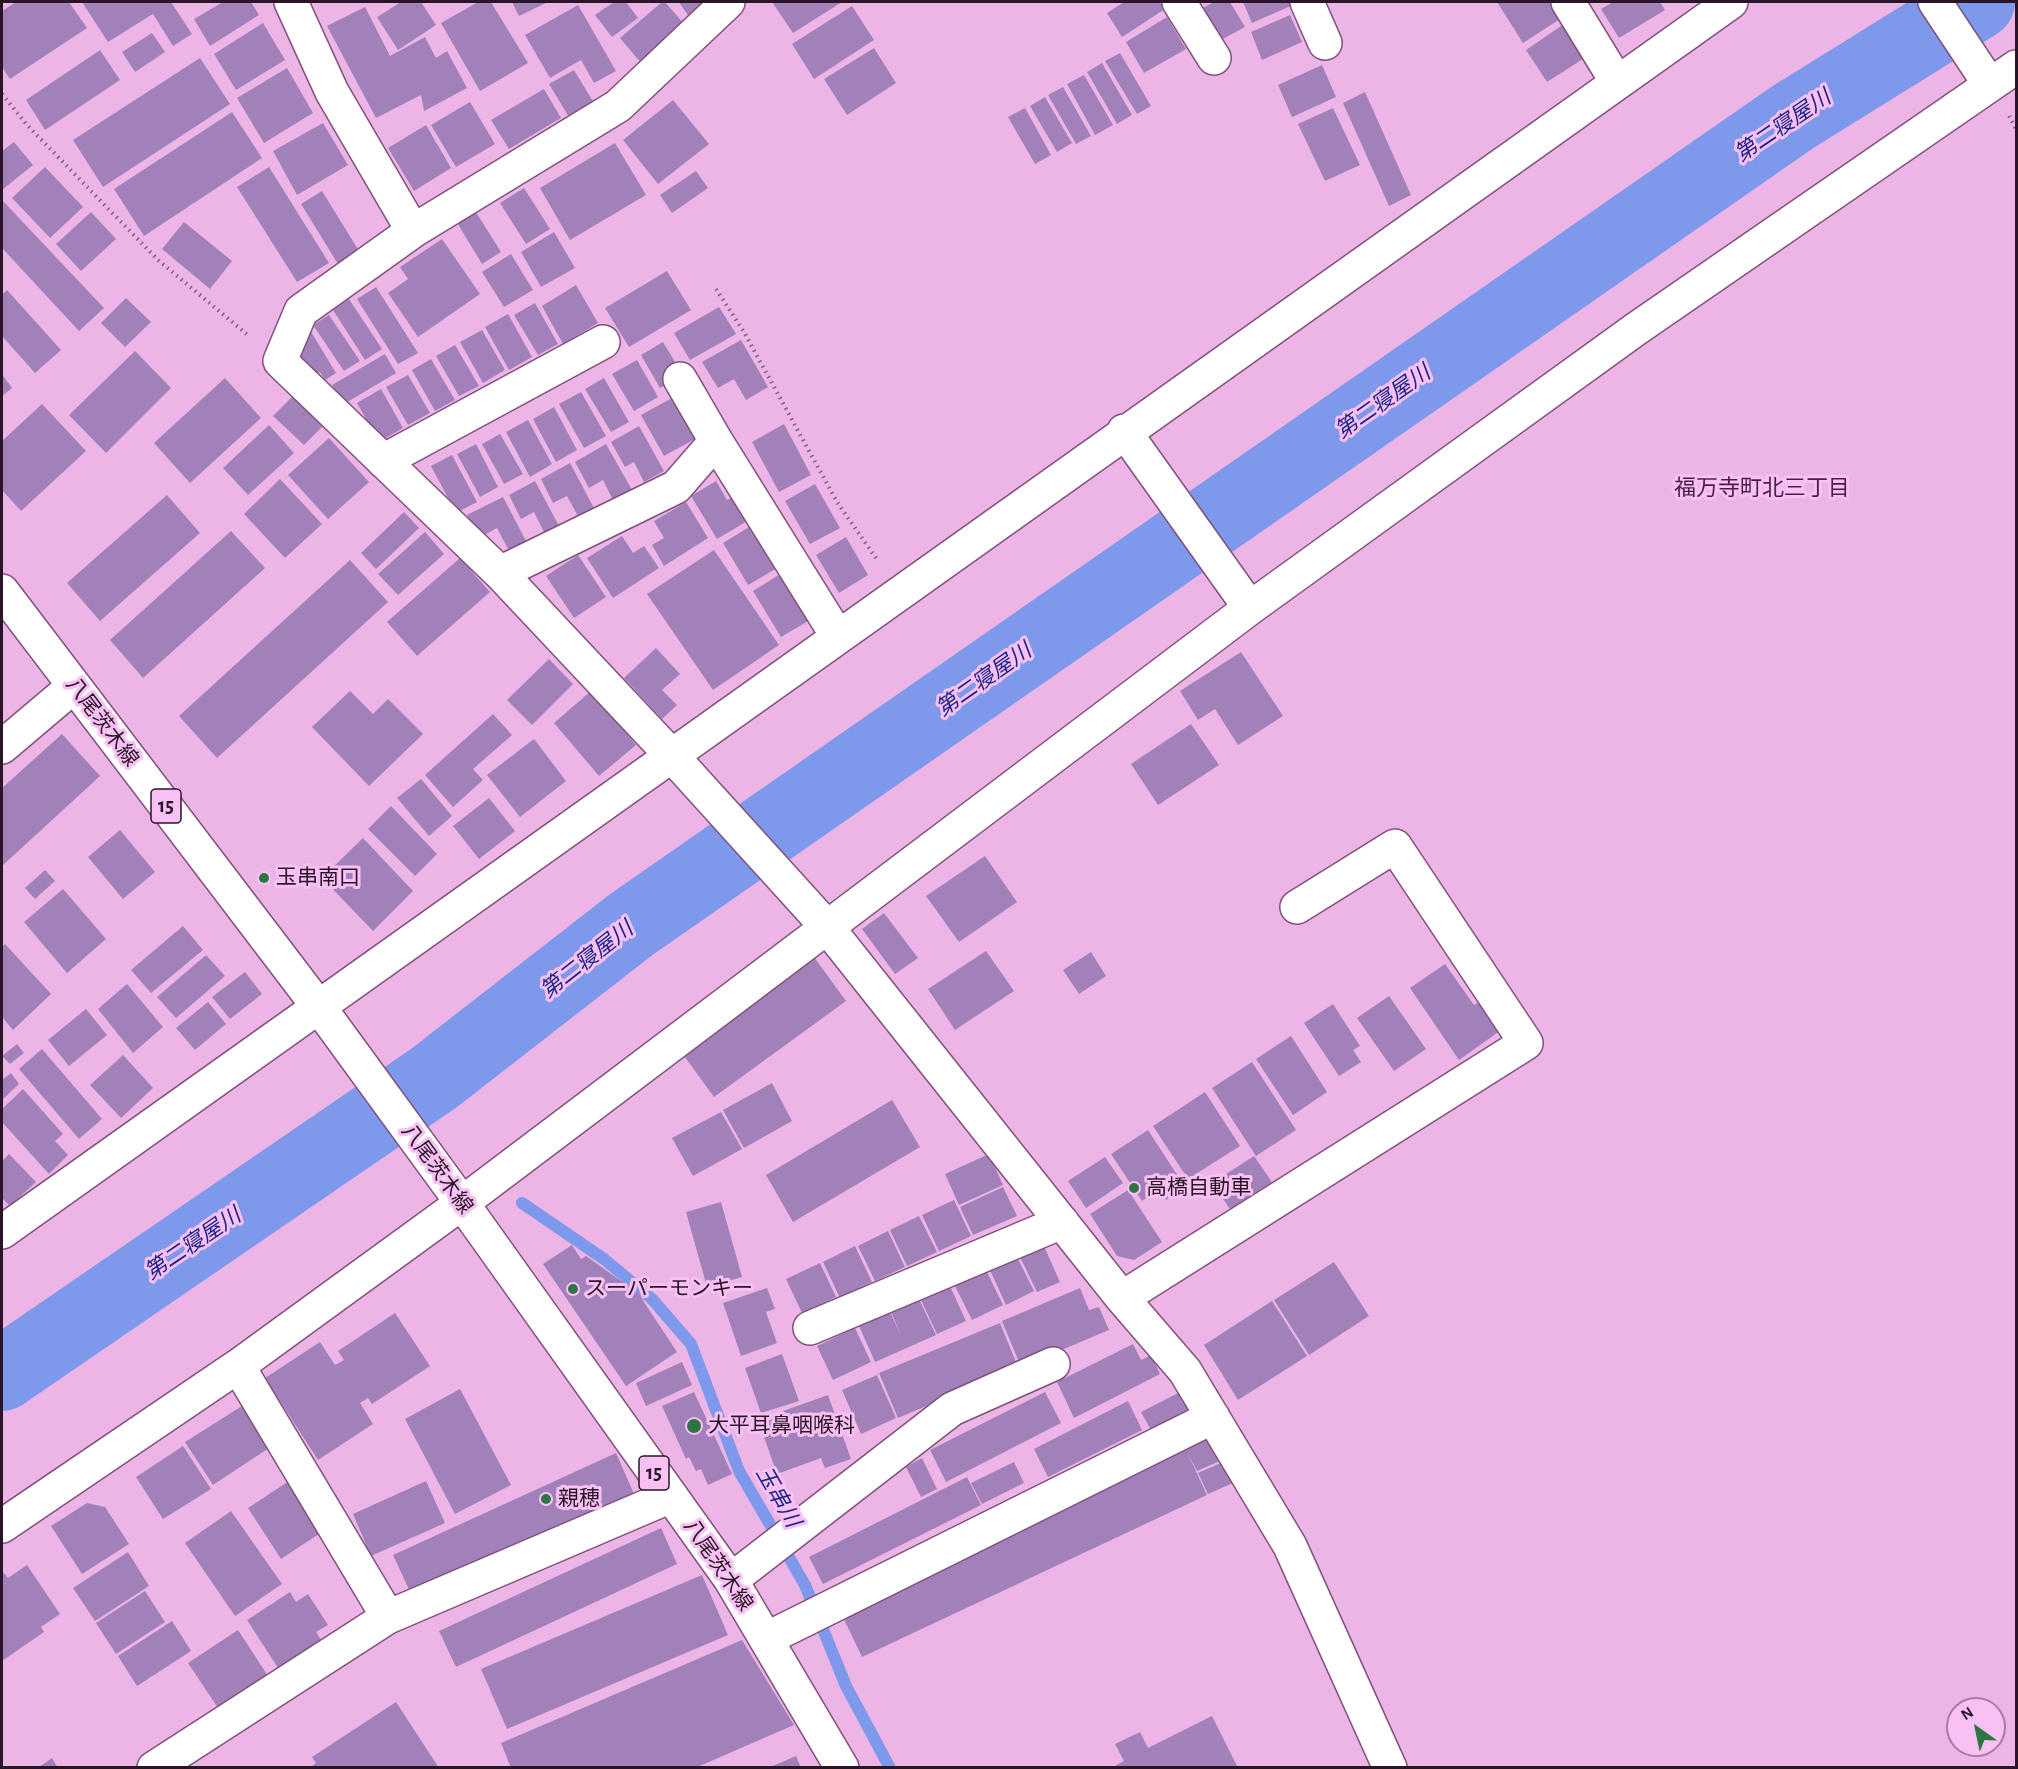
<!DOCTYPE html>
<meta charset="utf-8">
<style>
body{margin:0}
#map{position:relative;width:2018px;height:1769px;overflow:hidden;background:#ecb5e6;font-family:"Alegreya Sans",sans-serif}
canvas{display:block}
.frame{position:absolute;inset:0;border:3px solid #291527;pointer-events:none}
.north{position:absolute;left:1946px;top:1697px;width:60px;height:60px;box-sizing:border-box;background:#f9c1f3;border:2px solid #a67ca1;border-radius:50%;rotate:327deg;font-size:16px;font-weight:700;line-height:24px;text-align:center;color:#291527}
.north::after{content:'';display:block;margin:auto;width:21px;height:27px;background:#2d7541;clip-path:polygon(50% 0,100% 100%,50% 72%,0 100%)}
</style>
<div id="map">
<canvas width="2018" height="1769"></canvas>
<div class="frame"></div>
<div class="north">N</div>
</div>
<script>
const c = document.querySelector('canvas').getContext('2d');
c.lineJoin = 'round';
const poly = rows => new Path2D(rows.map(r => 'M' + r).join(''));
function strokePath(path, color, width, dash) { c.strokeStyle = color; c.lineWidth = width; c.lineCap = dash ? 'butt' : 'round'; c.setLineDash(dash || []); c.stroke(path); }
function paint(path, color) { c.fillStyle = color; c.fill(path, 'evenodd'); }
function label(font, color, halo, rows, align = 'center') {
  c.font = font + ' "Alegreya Sans","Noto Sans JP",sans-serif'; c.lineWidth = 6; c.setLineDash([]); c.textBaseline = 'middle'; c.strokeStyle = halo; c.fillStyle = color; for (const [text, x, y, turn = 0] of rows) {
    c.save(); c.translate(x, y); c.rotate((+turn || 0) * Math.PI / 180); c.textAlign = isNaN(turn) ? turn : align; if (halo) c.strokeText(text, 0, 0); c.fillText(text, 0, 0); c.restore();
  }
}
const stream = poly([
 [522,1203,604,1259,652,1299,691,1344,739,1471,805,1585,846,1686,890,1768]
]);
const river = poly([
 [2,1374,434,1078,632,924,1793,117,1978,2]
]);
const building = poly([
 [16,2,69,2,87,28,10,79,2,67,2,11],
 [82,2,171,2,192,34,173,46,153,14,108,42],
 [223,2,251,2,259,15,210,46,194,19],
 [401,2,421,2,436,25,398,50,377,17],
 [478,2,491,2,528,63,480,91,441,23],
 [512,2,548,2,519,16],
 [614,2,626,2,638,18,612,37,595,15],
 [662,2,665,2,685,25,641,63,620,38],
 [679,2,714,2,689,17],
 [772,2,842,2,793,33],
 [1124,2,1160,2,1165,9,1122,37,1107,13],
 [1214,2,1230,2,1245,27,1219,41,1201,9],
 [1243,2,1291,2,1293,5,1252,23],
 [1497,2,1549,2,1560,19,1523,43],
 [1613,2,1660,2,1665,10,1619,38,1601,9],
 [578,5,616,71,594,83,581,60,550,78,525,35],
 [852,6,874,40,814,79,792,44],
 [365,7,390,56,425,37,436,58,447,51,467,88,424,111,421,95,376,118,327,26],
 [1290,15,1302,42,1262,60,1251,32],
 [1167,17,1186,49,1144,73,1126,42],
 [263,23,285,60,236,90,214,54],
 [1564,24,1586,57,1547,82,1526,50],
 [152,33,165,52,135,72,122,52],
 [874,48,896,83,847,115,824,79],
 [100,50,120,80,45,130,26,100],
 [1120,53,1151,106,1137,114,1105,61],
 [200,58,230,104,103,187,73,140],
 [1102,63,1132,115,1117,124,1087,72],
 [1322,65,1336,97,1292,117,1278,85],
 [287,68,313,113,264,143,237,98],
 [574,70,594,103,569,117,549,84],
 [1084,75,1113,125,1095,135,1067,84],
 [1063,87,1091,136,1076,144,1048,95],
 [544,89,561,118,509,149,491,120],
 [1365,92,1411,195,1389,206,1343,103],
 [1045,97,1072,143,1057,152,1030,106],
 [673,100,709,144,658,184,623,140],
 [470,102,495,144,456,167,431,125],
 [1025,108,1051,155,1035,164,1008,117],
 [1333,108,1360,165,1325,181,1298,124],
 [232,112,262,158,144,236,114,189],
 [323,123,348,165,297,195,273,151],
 [426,125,451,168,414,191,388,148],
 [14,142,33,165,2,190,2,151],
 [615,143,646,195,570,240,540,188],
 [45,167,83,207,50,238,12,198],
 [269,167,329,263,297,282,237,187],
 [696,171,708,188,672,213,660,195],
 [524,188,550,229,526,244,500,203],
 [322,191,359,251,338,264,301,204],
 [2,200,104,308,79,331,2,248],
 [474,209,501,252,482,264,456,221],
 [91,212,116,239,81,271,56,244],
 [184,222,232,261,210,289,162,249],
 [554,232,575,268,541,287,521,252],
 [442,239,480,294,418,337,388,293,408,279,400,267],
 [511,254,533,290,504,307,482,272],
 [667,271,691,310,629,347,605,308],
 [576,285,598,323,563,344,542,306],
 [376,287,418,353,398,364,357,299],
 [7,290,61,350,35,373,2,336,2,295],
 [126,298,151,322,125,347,101,323],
 [349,299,382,349,365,360,333,310],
 [535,303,558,344,538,355,514,315],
 [719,307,736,334,690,360,674,333],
 [508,314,532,357,509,370,485,327],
 [329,315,360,361,344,371,313,325],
 [310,330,336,373,325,380,320,372,312,376,291,342],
 [482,330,505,370,483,383,460,342],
 [741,340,768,387,746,400,734,379,718,388,702,362],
 [663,342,675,362,665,368,673,381,660,388,641,355],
 [455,345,479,386,459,396,436,356],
 [135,351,171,388,106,453,69,415],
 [385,354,396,373,344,404,332,385],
 [431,359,455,400,435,411,412,370],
 [637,360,658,397,634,411,612,374],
 [2,374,12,388,2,396],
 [408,375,430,413,408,425,386,387],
 [225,378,261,418,190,483,154,443],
 [604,378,629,422,611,432,585,389],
 [381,389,403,428,379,442,357,403],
 [581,392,606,436,584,448,559,404],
 [294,395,325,424,304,445,273,416],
 [672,398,695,439,664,456,641,415],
 [42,404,86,451,21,511,2,490,2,441],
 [554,407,577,450,556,462,533,419],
 [528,420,552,464,530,477,506,432],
 [784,424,811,475,779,492,752,442],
 [269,425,294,453,248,495,223,468],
 [639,426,664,471,644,482,634,462,625,467,611,442],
 [500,434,523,474,504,484,482,444],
 [329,438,369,482,328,519,288,475],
 [476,444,498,487,480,497,457,454],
 [606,444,632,490,613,500,603,480,589,488,575,462],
 [452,455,477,502,456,513,431,466],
 [570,463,595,510,579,518,567,496,553,503,541,479],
 [280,479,322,524,285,558,244,514],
 [535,481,559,526,545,534,534,512,521,519,509,495],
 [716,481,727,500,740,493,754,517,717,539,691,496],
 [815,484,840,528,810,544,785,501],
 [167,495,200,533,100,621,67,583],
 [503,497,526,541,509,551,497,528,479,538,467,515],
 [686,502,708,538,664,566,652,545,664,538,654,521],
 [404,512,419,528,376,569,361,553],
 [754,524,779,567,748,585,723,543],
 [231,531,265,568,143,678,110,640],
 [425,532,444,554,398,595,378,574],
 [622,536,633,553,644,546,659,568,613,598,587,558],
 [846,537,868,575,839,593,816,555],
 [714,550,779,645,713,690,647,594],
 [578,555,606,597,574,618,546,576],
 [460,558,490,592,417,656,387,622],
 [350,560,388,602,217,758,179,716],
 [782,573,810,620,781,637,753,591],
 [656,648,680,674,662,690,677,705,662,719,624,678],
 [1241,652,1283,716,1238,745,1215,709,1198,720,1180,691],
 [549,659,573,684,532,725,507,700],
 [350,691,373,714,388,699,423,734,369,786,312,727],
 [591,691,636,745,599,776,554,723],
 [493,714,512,735,473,769,483,780,453,807,425,775],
 [1191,724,1219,765,1158,805,1131,764],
 [62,734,100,776,2,866,2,788],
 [534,739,566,781,520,817,487,775],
 [421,779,452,816,429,836,397,798],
 [489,798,515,831,479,859,453,826],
 [391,806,437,854,415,876,368,829],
 [120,830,155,872,123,899,88,857],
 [363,838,413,891,373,931,322,878],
 [985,856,1017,902,959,942,926,896],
 [45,870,55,881,35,899,25,888],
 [63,889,106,939,67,973,24,922],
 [884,913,918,958,895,974,862,929],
 [183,926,203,950,151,993,131,970],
 [5,944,51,994,13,1030,2,1017,2,947],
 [986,951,1014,991,955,1030,928,989],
 [1091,952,1106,976,1079,994,1063,970],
 [206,955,225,976,176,1018,157,997],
 [814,957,846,1001,714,1097,682,1053],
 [1445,964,1474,1005,1484,999,1504,1028,1459,1060,1410,988],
 [245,972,262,994,230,1019,212,997],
 [127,984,163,1027,133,1053,98,1009],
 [1389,996,1426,1049,1394,1071,1357,1018],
 [208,1002,226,1024,195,1050,176,1028],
 [1333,1004,1360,1046,1353,1050,1361,1062,1339,1076,1304,1023],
 [86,1009,107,1035,69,1066,48,1040],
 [1291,1036,1327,1092,1293,1115,1256,1059],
 [17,1044,24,1053,10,1064,2,1056],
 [42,1049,102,1119,79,1139,19,1069],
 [123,1055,153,1088,121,1118,90,1085],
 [1252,1062,1296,1130,1256,1156,1212,1088],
 [11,1073,19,1084,2,1100,2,1080],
 [772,1083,792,1121,744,1148,723,1110],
 [23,1089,63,1134,55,1141,68,1155,49,1174,2,1122,2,1109],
 [1205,1092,1240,1146,1188,1179,1153,1126],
 [892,1100,920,1147,793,1222,766,1175],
 [721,1112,742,1149,693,1176,672,1138],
 [1148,1130,1185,1187,1166,1200,1159,1189,1142,1201,1111,1154],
 [9,1154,36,1182,10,1206,2,1198,2,1161],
 [989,1154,1003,1185,959,1205,945,1174],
 [1254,1156,1272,1182,1230,1209,1212,1183],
 [1105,1157,1123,1183,1086,1208,1068,1181],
 [1003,1187,1017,1216,973,1235,960,1207],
 [1128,1190,1162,1242,1134,1260,1117,1256,1090,1214],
 [954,1200,971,1236,939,1251,922,1215],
 [721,1202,742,1277,707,1287,686,1212],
 [919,1216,937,1252,907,1266,890,1230],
 [888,1231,905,1267,875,1281,858,1246],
 [1043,1244,1060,1282,1037,1292,1019,1255],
 [572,1245,581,1259,586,1256,638,1293,677,1352,626,1386,543,1264],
 [855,1246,872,1282,840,1298,823,1262],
 [1016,1255,1034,1291,1006,1305,989,1268],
 [1334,1262,1369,1316,1309,1355,1274,1300],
 [820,1263,836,1297,802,1313,786,1279],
 [985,1268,1003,1305,972,1320,954,1284],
 [949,1284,966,1321,937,1334,920,1298],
 [767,1288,775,1309,766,1312,777,1343,741,1356,723,1303],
 [1080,1288,1089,1310,1099,1307,1109,1330,1021,1367,1002,1321],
 [919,1299,936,1335,875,1362,859,1326,890,1312,902,1338,891,1312],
 [1272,1301,1307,1356,1238,1400,1204,1345],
 [395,1313,430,1366,372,1404,368,1398,360,1403,373,1424,318,1460,265,1378,320,1342,335,1365,344,1360,338,1351],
 [1000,1323,1018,1367,898,1418,879,1373],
 [855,1328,871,1362,833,1380,817,1346],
 [1133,1344,1141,1360,1151,1355,1160,1374,1074,1418,1057,1382],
 [782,1354,799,1401,761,1413,745,1368],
 [682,1362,692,1385,646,1406,636,1383],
 [877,1375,896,1418,861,1434,842,1390],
 [460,1389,511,1485,455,1514,405,1419],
 [1186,1389,1196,1408,1152,1432,1141,1412],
 [694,1392,732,1474,708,1485,701,1469,696,1471,689,1457,686,1459,662,1406],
 [1045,1392,1061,1423,946,1482,930,1450],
 [828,1395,851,1459,825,1468,821,1458,777,1474,758,1420],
 [1128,1401,1142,1430,1048,1477,1034,1449],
 [242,1406,269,1448,213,1485,185,1442],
 [1211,1436,1222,1460,1197,1471,1187,1452,1207,1495,862,1657,839,1609],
 [183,1446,211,1489,163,1519,136,1477],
 [616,1453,634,1494,412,1596,393,1555],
 [922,1458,937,1489,921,1497,906,1467],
 [1014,1462,1024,1483,982,1504,971,1483],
 [1223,1462,1233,1483,1208,1494,1198,1473],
 [967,1477,981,1505,823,1584,809,1557],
 [289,1481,322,1532,281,1559,248,1508],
 [426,1481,445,1523,371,1556,353,1514],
 [87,1503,105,1507,129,1544,82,1574,51,1526],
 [231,1511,282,1584,235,1616,185,1543],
 [661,1528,677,1564,456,1667,439,1631],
 [128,1552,149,1586,95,1621,73,1588],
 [27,1565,60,1614,41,1627,44,1632,2,1661,2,1575,4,1573,8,1578],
 [702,1575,728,1635,507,1729,481,1669],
 [145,1591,165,1622,116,1654,96,1623],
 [290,1592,296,1602,308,1594,328,1625,316,1632,323,1643,280,1671,247,1620],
 [172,1621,191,1651,137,1686,118,1656],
 [238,1630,270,1679,220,1711,188,1663],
 [742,1640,794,1725,695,1768,511,1768,501,1743],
 [396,1702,439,1768,310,1768,316,1763,312,1757],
 [1212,1716,1238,1768,1111,1768,1124,1761,1115,1744,1140,1732,1148,1748],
 [796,1756,801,1768,768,1768],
 [52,1758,58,1768,38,1768]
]);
const path = poly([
 [2,94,27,125,158,260,249,336],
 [2009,116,2016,129],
 [716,289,744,332,837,502,878,561]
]);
const minor = poly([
 [291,2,332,92,413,231],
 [728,2,618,106,413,231,301,311,280,361,500,573,672,756,827,927,1122,1298,1185,1371,1290,1546,1390,1768],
 [1179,2,1214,58],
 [1307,2,1325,43],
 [1568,2,1617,82],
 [1935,2,1990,85],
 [680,379,716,441,838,637],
 [1124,431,1250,608],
 [383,461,603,342],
 [500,573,676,487,716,441],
 [2,747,74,686],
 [2,1232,1731,2],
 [1122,1298,1526,1043,1395,846,1297,907],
 [810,1328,1062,1222],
 [2,1526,238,1366,462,1203,1250,608,1636,329,2016,67],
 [731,1580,952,1409,1053,1364],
 [388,1617,671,1496],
 [766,1639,1213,1417],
 [154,1768,388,1617,238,1366]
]);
const major = poly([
 [2,591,330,1022,462,1203,731,1580,842,1768]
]);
const markers = [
 [264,878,6,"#2d7541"],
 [1134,1188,6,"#2d7541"],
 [573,1289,6,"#2d7541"],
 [694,1426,8,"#2d7541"],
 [546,1499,6,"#2d7541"]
];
const shields = [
 [166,806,30],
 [654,1473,30]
];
const shieldNames = [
 ["15",166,806],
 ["15",654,1473]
];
const streetNames = [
 ["八尾茨木線",102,722,53],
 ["八尾茨木線",437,1169,54],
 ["八尾茨木線",718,1565,56]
];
const poiNames = [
 ["玉串南口",276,878],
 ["高橋自動車",1146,1188],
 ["スーパーモンキー",585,1289],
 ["大平耳鼻咽喉科",708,1426],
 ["親穂",558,1499]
];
const waterNames = [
 ["第二寝屋川",1783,126,-34],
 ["第二寝屋川",1383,402,-35],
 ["第二寝屋川",984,680,-35],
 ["第二寝屋川",587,960,-38],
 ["第二寝屋川",193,1244,-34],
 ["玉串川",778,1497,60]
];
const neighbourhoodNames = [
 ["福万寺町北三丁目",1762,488]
];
strokePath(stream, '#7e98ec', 12);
strokePath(river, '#7e98ec', 74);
paint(building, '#a281bb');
strokePath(minor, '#81507c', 36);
strokePath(major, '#81507c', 36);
strokePath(path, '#825e7e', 4, [1.5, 4.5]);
strokePath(minor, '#fff', 33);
strokePath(major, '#fff', 33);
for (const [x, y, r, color] of markers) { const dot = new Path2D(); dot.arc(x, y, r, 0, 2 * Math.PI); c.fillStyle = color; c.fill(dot); strokePath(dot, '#f9c1f3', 2); }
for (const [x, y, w] of shields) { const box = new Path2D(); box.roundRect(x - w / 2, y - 17, w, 34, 4.5); c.fillStyle = '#f9c1f3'; c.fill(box); strokePath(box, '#291527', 1.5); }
label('bold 20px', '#291527', null, shieldNames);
label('21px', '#291527', '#f9c1f3', streetNames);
label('21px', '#291527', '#f9c1f3', poiNames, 'left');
label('italic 22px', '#1b2585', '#f9c1f3', waterNames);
label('22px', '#4a1d47', '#f9c1f3', neighbourhoodNames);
</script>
